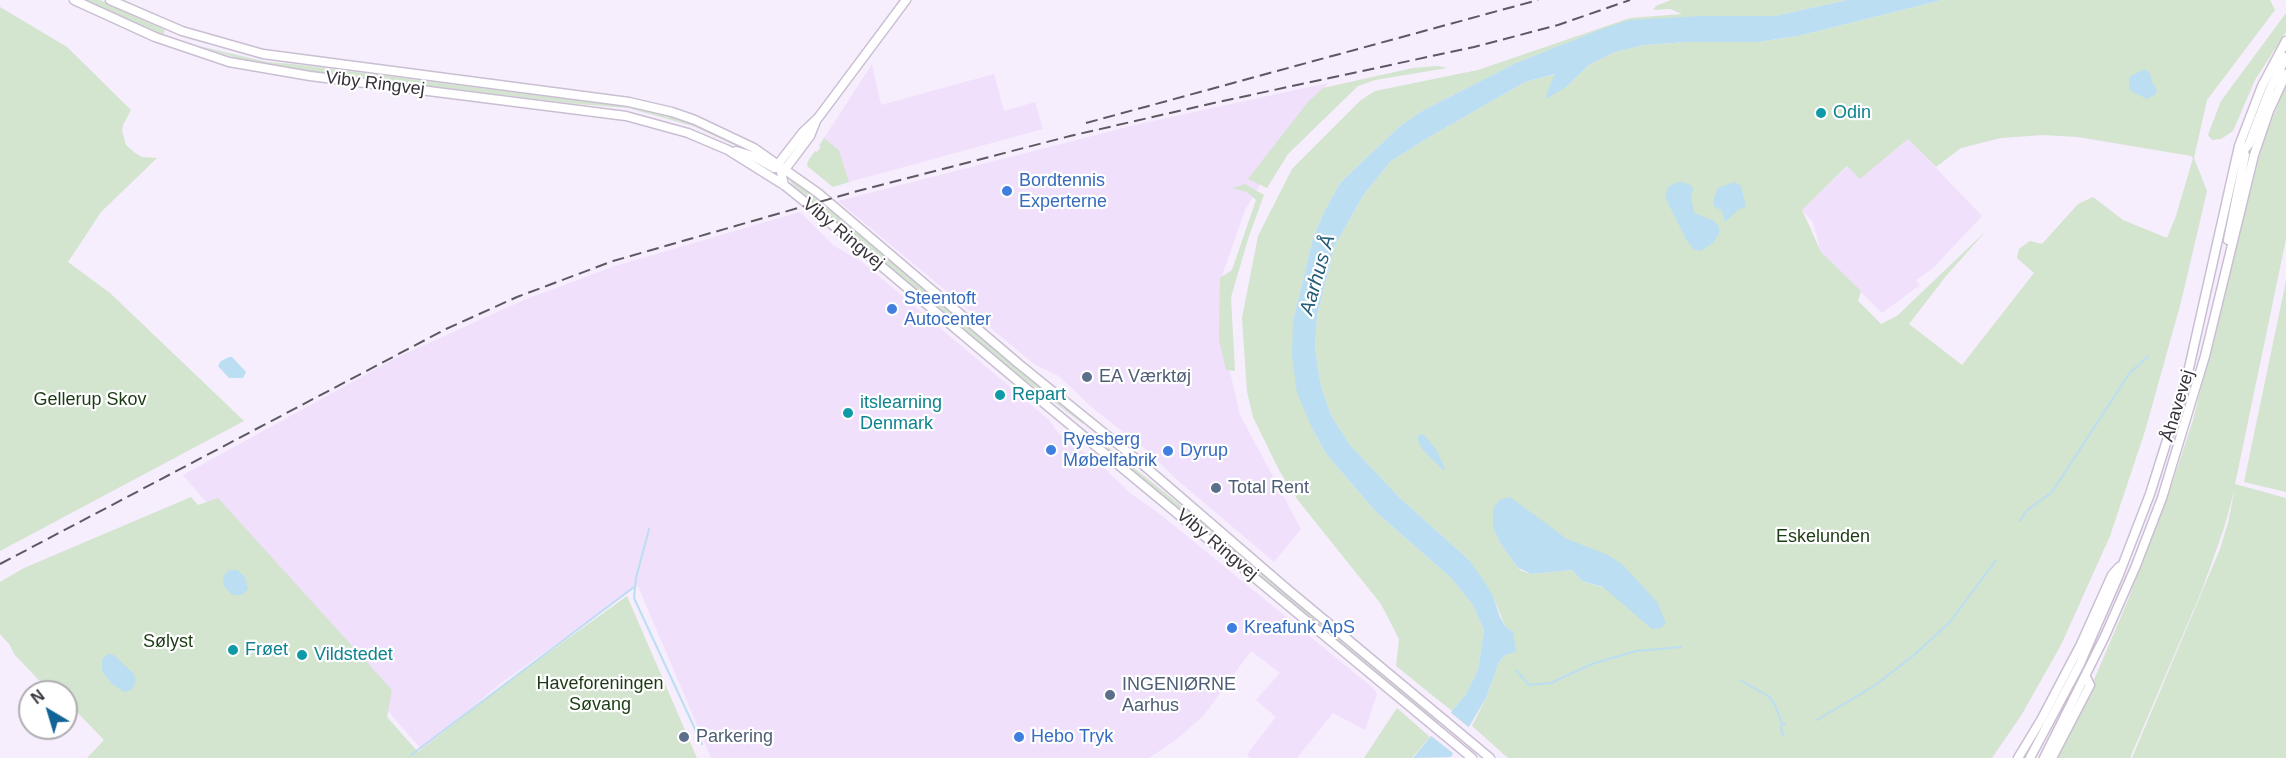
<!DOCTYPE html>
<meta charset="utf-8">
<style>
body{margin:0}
#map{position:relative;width:2286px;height:758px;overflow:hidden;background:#f6edfd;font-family:Arial,sans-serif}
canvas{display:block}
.north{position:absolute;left:18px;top:680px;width:60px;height:60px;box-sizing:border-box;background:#fff;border:2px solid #afadb1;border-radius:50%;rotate:322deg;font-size:16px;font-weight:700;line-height:24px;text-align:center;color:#38333b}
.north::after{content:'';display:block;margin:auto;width:21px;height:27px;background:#126496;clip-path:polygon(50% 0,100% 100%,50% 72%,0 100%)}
</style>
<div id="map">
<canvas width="2286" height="758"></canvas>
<div class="north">N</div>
</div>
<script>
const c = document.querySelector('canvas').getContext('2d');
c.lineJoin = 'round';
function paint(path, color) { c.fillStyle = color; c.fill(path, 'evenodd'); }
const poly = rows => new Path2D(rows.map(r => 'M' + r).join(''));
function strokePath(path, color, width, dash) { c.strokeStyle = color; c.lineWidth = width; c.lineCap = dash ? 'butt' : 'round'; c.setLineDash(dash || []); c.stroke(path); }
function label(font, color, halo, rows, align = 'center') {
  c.font = font + ' Arial,sans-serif'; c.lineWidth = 4.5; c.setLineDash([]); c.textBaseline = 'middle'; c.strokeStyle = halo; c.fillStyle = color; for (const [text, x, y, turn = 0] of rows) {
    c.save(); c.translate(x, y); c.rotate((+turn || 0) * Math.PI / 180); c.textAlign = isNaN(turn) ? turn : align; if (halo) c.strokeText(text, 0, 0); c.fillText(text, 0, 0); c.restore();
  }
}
const built = poly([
 [872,64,881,105,994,74,1004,111,1035,102,1043,129,849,182,839,150,824,138],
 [1328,83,1279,153,1245,210,1223,273,1222,337,1240,415,1301,529,1274,562,1175,478,1149,452,1095,410,1059,376,1034,364,838,201,1139,124],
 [1908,139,1982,216,1932,269,1916,280,1920,285,1882,313,1821,252,1813,222,1802,210,1848,166,1867,173],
 [800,212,834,246,861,261,1049,420,1059,434,1099,463,1130,493,1160,514,1373,688,1377,694,1365,730,1333,713,1297,758,1250,758,1247,754,1276,717,1256,700,1280,673,1251,651,1204,715,1177,739,1149,758,711,758,638,586,501,683,422,750,183,475,396,358,524,300,615,266]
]);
const green = poly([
 [85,0,100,0,165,30,163,35],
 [1671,0,1847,0,1775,16,1703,16,1599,30,1516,63,1422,111,1400,126,1340,183,1324,212,1313,238,1293,321,1313,430,1327,455,1377,513,1450,577,1473,605,1484,630,1478,670,1466,694,1452,711,1396,666,1399,639,1381,604,1297,499,1279,470,1253,417,1247,392,1242,318,1258,236,1292,169,1361,100,1375,91,1478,70,1630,18,1682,14,1670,9,1653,10,1656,6],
 [1942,0,2270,0,2275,10,2207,100,2194,158,2207,191,2181,302,2145,431,2110,536,2061,645,2022,714,1992,758,1508,758,1472,726,1486,698,1499,662,1505,655,1513,632,1505,626,1493,596,1469,560,1400,498,1350,445,1332,417,1321,387,1315,348,1317,316,1335,245,1364,194,1391,161,1431,136,1525,82,1556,74,1547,92,1566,87,1589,65,1615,52,1644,45,1687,42,1757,42,1798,36],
 [2043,135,2078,137,2191,156,2193,158,2176,216,2167,238,2123,220,2093,197,2078,204,2042,244,2030,241,2019,249,2017,258,2034,273,1962,365,1909,324,1946,276,1987,230,1897,316,1881,324,1858,301,1861,291,1821,252,1802,210,1847,166,1860,179,1908,139,1936,167,1961,148,2001,138],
 [1493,527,1552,529,1567,539,1605,588,1582,581,1572,570,1531,574,1522,571,1517,567,1499,541],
 [0,7,67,47,131,110,123,125,122,131,126,145,135,153,142,157,157,158,101,212,68,262,110,293,244,421,0,551],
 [2286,13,2286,32,2255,80,2233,131,2221,139,2212,140,2208,135,2209,132,2221,101],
 [195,45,267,62,293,64,628,107,670,116,693,124,737,143,764,159,693,126,628,108,578,104,304,71,240,59],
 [1438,66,1447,68,1375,80,1358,86,1288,154,1267,188,1248,179,1308,102,1323,88,1413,68],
 [2286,85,2286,239,2235,484,2286,498,2286,758,2132,758,2220,549,2228,523,2235,488,2224,528,2202,590,2130,758,2055,758,2082,708,2128,600,2174,478,2193,420,2253,179,2266,134],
 [824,138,839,150,849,182,833,187,807,166,808,161,815,151,817,152,821,147,819,146],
 [793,179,1016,367,1084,422,1083,424,1013,371,792,184,790,181],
 [1245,184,1264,195,1249,236,1231,297,1235,371,1226,370,1219,340,1220,278,1232,270,1256,200,1247,192,1232,188],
 [2286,281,2286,492,2244,482],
 [1108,447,1214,532,1446,727,1445,729,1107,449],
 [191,497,198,505,218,498,392,690,387,717,418,752,501,687,627,596,697,758,87,758,104,740,75,710,69,711,66,708,66,692,50,692,14,654,10,645,0,634,0,582,24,568],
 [1397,708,1430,737,1412,758,1364,758]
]);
const water = poly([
 [1847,0,1942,0,1798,36,1757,42,1687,42,1644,45,1615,52,1589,65,1566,87,1546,99,1547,92,1555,74,1525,82,1431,136,1391,161,1364,194,1335,245,1317,316,1315,348,1321,387,1332,417,1350,445,1400,498,1469,560,1482,578,1493,596,1500,617,1505,626,1513,632,1516,652,1505,655,1499,662,1486,698,1451,757,1413,758,1466,694,1478,670,1484,630,1473,605,1450,577,1377,513,1327,455,1313,430,1297,393,1292,357,1293,321,1313,238,1324,212,1340,183,1400,126,1422,111,1516,63,1599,30,1630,20,1703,16,1775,16],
 [2145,69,2150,74,2152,82,2157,90,2156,94,2147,99,2129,90,2129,79,2131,76],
 [1683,182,1692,186,1693,190,1691,197,1694,213,1714,221,1719,227,1719,234,1713,243,1700,251,1693,249,1686,239,1665,197,1668,187,1675,183],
 [1734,182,1741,186,1746,207,1739,209,1725,222,1722,211,1714,206,1714,198,1718,188],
 [229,357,232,357,246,372,243,378,229,378,218,366,221,361],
 [1421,434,1426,437,1436,449,1445,468,1444,471,1422,449,1417,438],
 [1510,497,1567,539,1608,555,1623,565,1657,602,1666,623,1661,628,1652,629,1603,587,1582,581,1572,570,1531,574,1517,567,1499,541,1493,527,1493,509,1499,500],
 [229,570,237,570,245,577,248,589,242,595,232,595,224,586,223,577],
 [108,654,114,655,133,673,136,680,132,690,124,692,111,683,102,671,102,659]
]);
const pier = poly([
 [1449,711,1472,730,1454,754,1430,735]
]);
const stream = poly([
 [2020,521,2026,511,2052,492,2129,374,2148,356],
 [649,529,636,578,634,598,702,744],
 [1516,670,1529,685,1551,683,1592,664,1636,651,1681,647],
 [1740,680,1768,696,1774,703,1782,723,1785,724],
 [1817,720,1874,686,1914,655,1950,622,1996,560],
 [1782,723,1781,729,1784,736],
 [411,755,634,587]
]);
const secondary = poly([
 [74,0,155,37,229,62,310,76,626,116,688,133,728,150,784,185,810,206,1039,399,1472,758],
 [110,0,182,31,263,54,629,102,672,112,695,120,754,148,818,193,1019,364,1141,463,1286,588,1490,758],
 [736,151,753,156,774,168,786,168,810,136,816,121],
 [2241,154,2249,144,2270,89,2286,57],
 [784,185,779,163,803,132,818,118,906,0],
 [2228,240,2245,155,2239,146],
 [2018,758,2041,720,2081,644,2112,575,2119,567],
 [2030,758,2080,664,2118,577,2150,494,2187,377,2239,146,2262,86,2286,41],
 [2044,758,2105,636,2135,568,2162,498,2205,356,2254,155,2269,111,2286,74],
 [2052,758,2090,685,2086,677]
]);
const rail = poly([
 [1086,123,1538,0],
 [0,564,446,329,517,297,613,261,854,192,1070,136,1218,102,1474,47,1558,25,1630,0]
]);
const markers = [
 [1821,113,6,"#0f9aa8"],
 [1007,191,6,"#3f7fe0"],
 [892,309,6,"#3f7fe0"],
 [1087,377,6,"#5c6f8a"],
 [1000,395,6,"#0f9aa8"],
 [848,413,6,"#0f9aa8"],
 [1051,450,6,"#3f7fe0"],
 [1168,451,6,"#3f7fe0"],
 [1216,488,6,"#5c6f8a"],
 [1232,628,6,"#3f7fe0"],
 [233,650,6,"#0f9aa8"],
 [302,655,6,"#0f9aa8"],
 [1110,695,6,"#5c6f8a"],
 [684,737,6,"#5c6f8a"],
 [1019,737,6,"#3f7fe0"]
];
const streetNames = [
 ["Viby Ringvej",375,84,7],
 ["Viby Ringvej",843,234,40],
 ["Åhavevej",2178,406,-73],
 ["Viby Ringvej",1217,545,40]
];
const cultureNames = [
 ["Odin",1833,113],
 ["Repart",1012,395],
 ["itslearning",860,403],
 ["Denmark",860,424],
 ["Frøet",245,650],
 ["Vildstedet",314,655]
];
const shopNames = [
 ["Bordtennis",1019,181],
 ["Experterne",1019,202],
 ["Steentoft",904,299],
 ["Autocenter",904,320],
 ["Ryesberg",1063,440],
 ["Møbelfabrik",1063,461],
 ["Dyrup",1180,451],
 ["Kreafunk ApS",1244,628],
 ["Hebo Tryk",1031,737]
];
const serviceNames = [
 ["EA Værktøj",1099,377],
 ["Total Rent",1228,488],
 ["INGENIØRNE",1122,685],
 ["Aarhus",1122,706],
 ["Parkering",696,737]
];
const parkNames = [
 ["Gellerup Skov",90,400],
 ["Eskelunden",1823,537],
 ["Sølyst",168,642],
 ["Haveforeningen",600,684],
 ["Søvang",600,705]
];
const waterNames = [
 ["Aarhus Å",1318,275,-74]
];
paint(built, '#f0e0fb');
paint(green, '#d3e4cf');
paint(water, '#bbdef2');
paint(pier, '#f6edfd');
strokePath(stream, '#bbdef2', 2);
strokePath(secondary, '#cabfd2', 11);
strokePath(secondary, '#fff', 8);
strokePath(rail, '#5e5862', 2, [12, 6]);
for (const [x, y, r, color] of markers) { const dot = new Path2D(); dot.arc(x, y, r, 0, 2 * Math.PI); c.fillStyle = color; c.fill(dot); strokePath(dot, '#fff', 2); }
label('18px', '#38333b', '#fff', streetNames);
label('18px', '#0d838f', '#fff', cultureNames, 'left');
label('18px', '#366cbe', '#fff', shopNames, 'left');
label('18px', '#4e5e75', '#fff', serviceNames, 'left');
label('18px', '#1b3b13', '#fff', parkNames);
label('italic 20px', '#245d7b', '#fff', waterNames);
</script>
